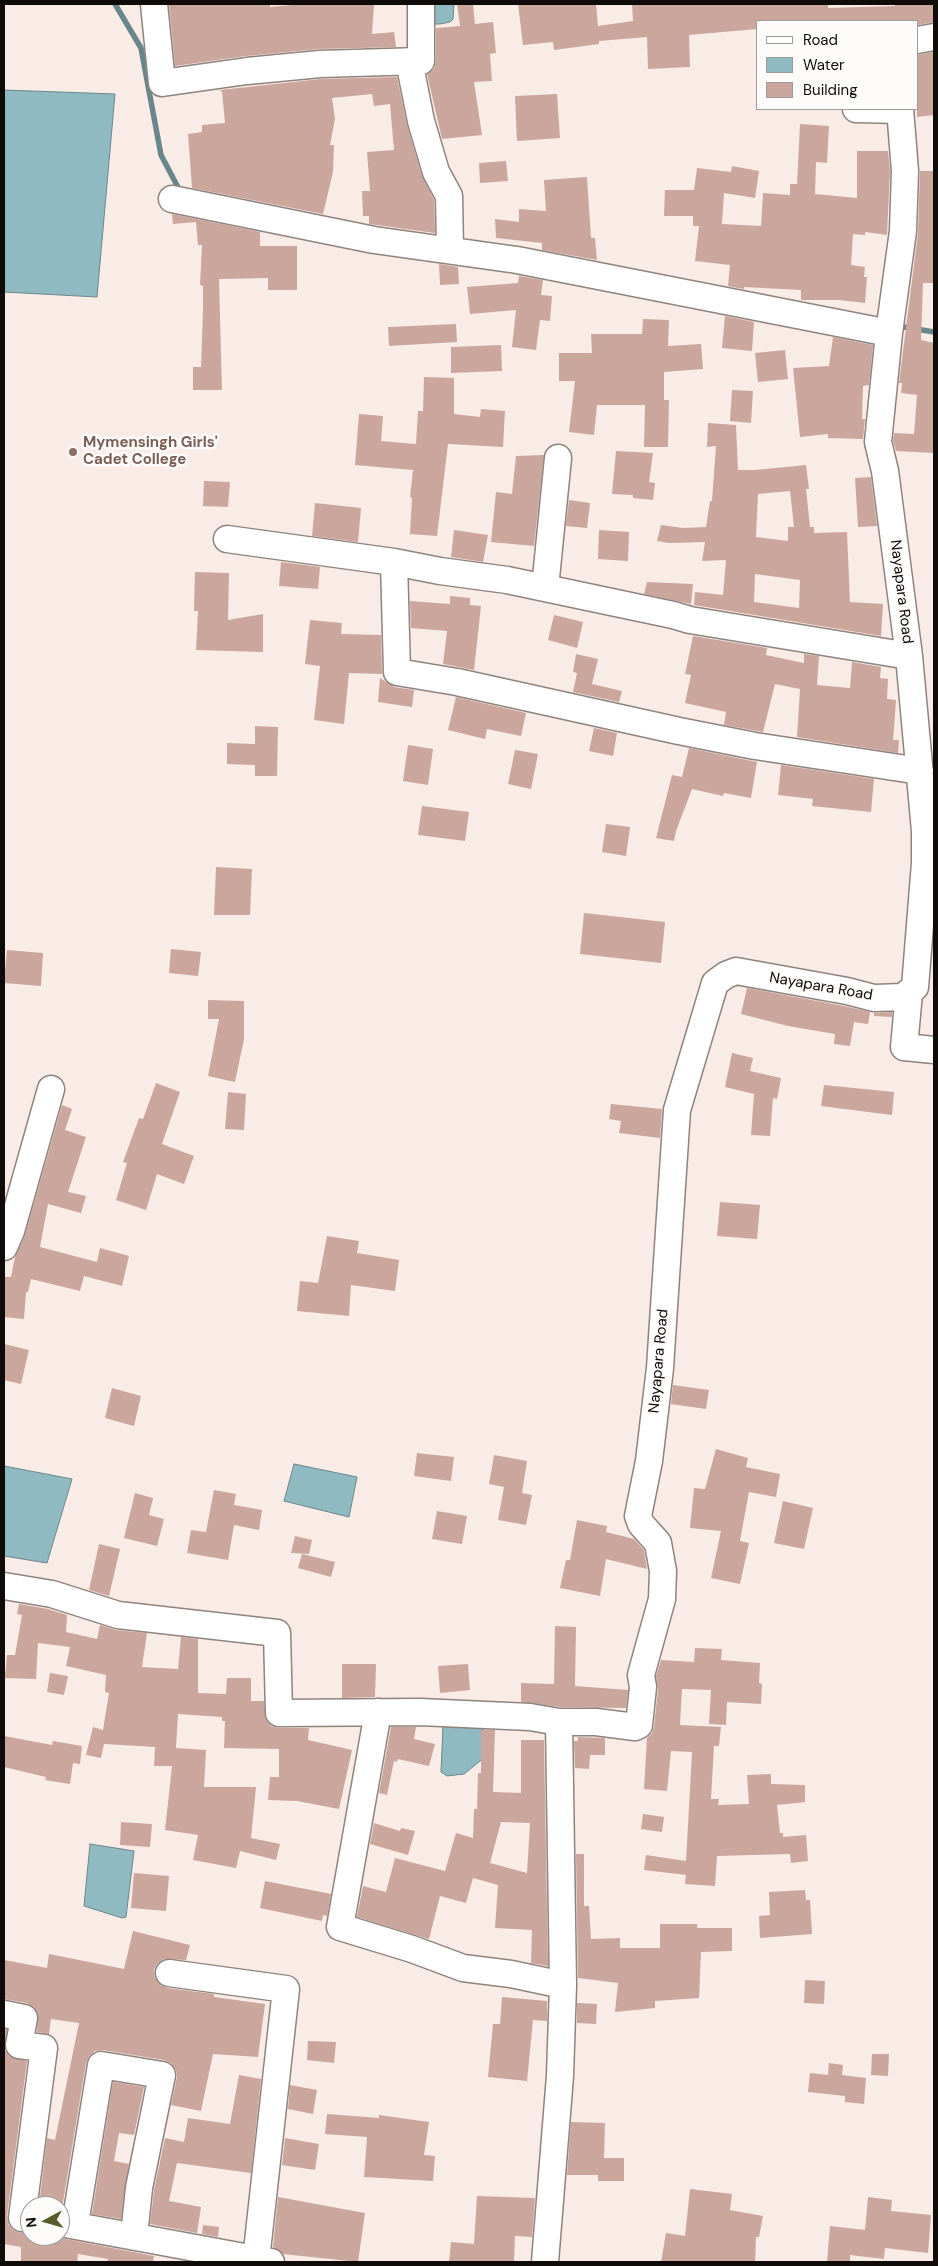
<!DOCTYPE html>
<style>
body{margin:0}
#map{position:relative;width:938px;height:2266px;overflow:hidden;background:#f9ece7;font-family:"DM Sans",sans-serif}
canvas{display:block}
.frame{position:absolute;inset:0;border:5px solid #0f0b09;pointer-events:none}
.legend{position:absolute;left:756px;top:20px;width:162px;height:90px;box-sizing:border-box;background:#fefcfb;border:1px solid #9e9c9a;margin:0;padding:6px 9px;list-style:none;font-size:15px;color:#0f0b09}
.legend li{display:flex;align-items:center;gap:10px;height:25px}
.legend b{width:25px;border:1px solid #9e9c9a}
.north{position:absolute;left:20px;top:2196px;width:50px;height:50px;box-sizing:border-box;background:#fefcfb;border:1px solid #9e9c9a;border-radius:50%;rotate:264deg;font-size:14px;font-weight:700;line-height:20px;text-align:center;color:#0f0b09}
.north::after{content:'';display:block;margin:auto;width:18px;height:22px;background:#555c2a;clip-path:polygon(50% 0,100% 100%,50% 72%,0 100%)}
</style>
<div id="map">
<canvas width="938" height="2266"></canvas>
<div class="frame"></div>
<ul class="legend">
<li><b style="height:6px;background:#fff"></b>Road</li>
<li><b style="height:14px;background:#90bac1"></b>Water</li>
<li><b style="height:14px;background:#cba69d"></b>Building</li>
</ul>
<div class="north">N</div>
</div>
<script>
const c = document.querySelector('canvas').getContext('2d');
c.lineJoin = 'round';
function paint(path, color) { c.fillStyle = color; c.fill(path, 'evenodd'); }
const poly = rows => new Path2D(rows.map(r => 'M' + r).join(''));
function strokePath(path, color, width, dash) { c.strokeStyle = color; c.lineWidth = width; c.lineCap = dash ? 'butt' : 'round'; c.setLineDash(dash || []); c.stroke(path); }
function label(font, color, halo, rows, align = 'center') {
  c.font = font + ' "DM Sans",sans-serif'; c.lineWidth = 5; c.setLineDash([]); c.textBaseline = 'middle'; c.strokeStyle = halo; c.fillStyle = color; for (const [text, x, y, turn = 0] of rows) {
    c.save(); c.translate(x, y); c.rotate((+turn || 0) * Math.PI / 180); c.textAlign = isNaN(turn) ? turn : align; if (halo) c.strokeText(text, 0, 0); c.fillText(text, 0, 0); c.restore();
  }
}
const water = poly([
 [425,4,454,4,453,19,450,22,440,24,431,24,425,4],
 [4,90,115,94,97,297,4,292,4,90],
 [294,1464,357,1477,349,1517,284,1501,294,1464],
 [4,1466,72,1479,47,1563,4,1556,4,1466],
 [473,1724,484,1730,490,1753,464,1774,447,1776,441,1772,443,1726,473,1724],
 [90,1844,134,1851,126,1917,122,1918,84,1906,90,1844]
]);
const stream = poly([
 [115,4,141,48,161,155,181,193],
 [898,326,934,332]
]);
const building = poly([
 [169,4,270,4,270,7,302,4,374,5,372,34,394,32,396,47,319,49,246,56,175,66],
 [457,4,473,4,475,24,493,22,496,53,490,54,492,81,474,82,482,135,442,139,427,74,434,69,436,61,436,28,460,26],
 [518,4,596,4,598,26,633,21,632,4,828,4,828,8,895,6,895,4,934,4,934,22,917,25,917,21,757,21,757,29,689,35,690,67,648,69,647,37,599,41,599,44,554,50,553,42,523,45],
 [934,52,934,115,917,117,917,55],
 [397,77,407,125,422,176,434,200,435,233,369,224,369,216,363,216,362,191,370,191,367,152,394,150,390,104,374,106,372,94,332,98,335,119,330,145,334,145,333,172,323,214,192,188,188,134,202,132,202,125,225,123,222,92,220,90,321,79],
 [557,94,560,138,517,141,515,96],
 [800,124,829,126,827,163,816,162,815,194,857,198,857,151,888,151,890,171,887,235,865,232,865,235,853,234,851,265,865,267,864,277,867,277,865,303,839,300,801,300,801,290,744,287,744,289,728,286,730,265,695,261,699,226,693,226,693,216,664,216,665,190,694,190,697,168,731,172,732,166,759,171,755,198,724,193,722,224,761,226,763,193,790,195,790,184,797,184],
 [506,161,508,181,480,183,479,163],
 [920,171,934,171,934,283,923,283,921,340,934,343,934,453,896,451,893,441,894,433,914,434,917,395,901,393,902,383,899,383,918,233],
 [587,177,591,238,595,238,597,260,542,250,542,243,496,238,495,219,519,222,519,209,546,211,544,180],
 [172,214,260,232,260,246,297,246,297,290,268,290,268,278,219,279,222,390,193,390,193,367,201,367,203,308,203,286,200,285,202,245,198,245,196,222,173,224],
 [439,264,458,267,459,284,440,285],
 [519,276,543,280,541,295,552,296,550,321,540,320,536,350,512,347,516,310,470,314,467,287,518,283],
 [725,316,754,322,752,351,722,348],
 [643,319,669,320,668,346,701,344,703,369,664,372,664,400,669,400,668,447,644,447,645,405,597,405,594,435,569,432,575,381,559,381,559,353,592,353,591,334,642,334],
 [456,324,457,342,389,346,388,327],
 [833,337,873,345,869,385,863,386,862,419,865,419,863,439,828,438,828,434,800,437,793,368,829,366],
 [501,345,502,371,451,373,451,347],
 [785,350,788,379,758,382,755,353],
 [424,377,454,378,454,414,480,417,481,409,505,411,503,447,448,444,437,536,410,534,412,498,410,497,413,470,355,465,359,414,383,416,381,441,416,444,418,411,423,411],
 [732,390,753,391,751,423,730,421],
 [708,423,736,425,738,470,755,470,806,465,809,489,806,489,810,527,814,527,814,533,847,532,850,602,883,604,881,636,694,605,695,592,723,595,726,560,702,561,705,542,669,543,657,541,661,525,683,528,706,527,710,501,712,501,716,446,707,447],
 [790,491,794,527,788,527,788,541,756,537,758,494],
 [755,574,800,580,799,608,754,602],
 [616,451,653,453,649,482,655,483,653,500,633,498,633,495,612,494],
 [544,455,534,546,491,542,496,492,512,494,516,456],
 [871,477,877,526,858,527,855,478],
 [204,481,230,482,228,507,203,506],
 [569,500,590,503,587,528,566,526],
 [315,503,361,508,358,542,312,536],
 [454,530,488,535,483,562,451,557],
 [599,530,629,532,628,561,598,559],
 [281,562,320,567,318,589,279,586],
 [195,572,229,573,228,620,263,614,263,652,196,650,198,611,194,611],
 [647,582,693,584,691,604,644,594],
 [450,596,470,598,470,605,481,606,474,670,443,664,447,631,411,628,410,601,450,604],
 [554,615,583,622,577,648,548,640],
 [310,620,342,623,341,634,381,635,382,674,349,673,344,724,314,720,320,666,305,664],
 [693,636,767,648,766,655,804,663,804,654,819,656,817,685,850,688,852,662,881,667,880,678,888,679,887,699,896,700,893,740,899,740,898,753,797,737,800,689,775,684,763,732,724,725,726,712,685,703,691,675,685,674],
 [576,654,598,659,592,684,622,691,619,702,573,692,577,673,573,672],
 [380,678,394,687,414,690,412,707,378,702],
 [456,697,526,713,521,736,487,729,485,739,448,730],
 [255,726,278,727,277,776,255,776,255,765,227,764,227,743,255,744],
 [594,728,617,733,613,756,589,751],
 [408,745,433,749,428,785,403,781],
 [689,748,757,762,751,798,724,793,723,796,692,789,676,831,674,841,656,838,672,775,682,777],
 [515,750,538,754,531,789,508,784],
 [781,765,874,779,871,812,812,806,813,799,778,795],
 [422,806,469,812,465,841,418,835],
 [606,824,630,827,626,856,602,852],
 [216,867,252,869,250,915,214,915],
 [584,913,665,922,661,963,580,954],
 [171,949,201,952,198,976,169,973],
 [7,950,43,953,41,986,4,983],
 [747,988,844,1006,870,1012,868,1024,854,1022,850,1046,834,1044,835,1034,788,1026,741,1014],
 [208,1000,244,1001,244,1039,235,1082,208,1076,219,1019,208,1019],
 [892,1012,892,1017,874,1016,874,1013],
 [732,1053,753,1058,750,1071,781,1078,777,1099,773,1098,770,1136,751,1135,754,1094,725,1087],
 [156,1083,180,1092,162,1144,194,1156,184,1184,157,1174,146,1210,116,1200,127,1163,123,1162,139,1118,143,1119],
 [824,1085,894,1092,892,1115,821,1106],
 [228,1092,246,1094,244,1130,225,1129],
 [611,1104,662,1109,660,1138,619,1133,621,1121,609,1119],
 [62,1105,72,1109,65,1130,86,1137,68,1192,86,1196,81,1213,48,1204,40,1247,97,1262,100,1248,129,1256,122,1286,84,1276,80,1291,31,1279,28,1292,26,1292,24,1319,4,1317,4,1277,11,1277,15,1257,25,1235],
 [720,1202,760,1205,757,1239,717,1236],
 [327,1236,359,1241,357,1253,399,1260,395,1291,351,1285,349,1316,297,1311,300,1281,318,1283],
 [4,1344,29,1350,21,1384,4,1380],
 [673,1385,709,1390,706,1409,671,1404],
 [112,1388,141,1396,134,1426,105,1418],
 [716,1449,748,1458,746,1467,780,1474,776,1497,749,1492,740,1541,749,1543,740,1584,711,1578,721,1531,690,1528,694,1488,705,1489],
 [417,1453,454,1457,451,1481,414,1476],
 [494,1455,527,1461,522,1493,532,1495,526,1525,498,1520,504,1487,489,1484],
 [214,1490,236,1494,234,1505,262,1510,259,1530,234,1525,228,1560,187,1553,191,1530,206,1532],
 [135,1493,153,1498,149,1515,164,1519,157,1546,124,1538],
 [783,1501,813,1508,804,1549,774,1543],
 [437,1511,467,1516,462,1544,432,1539],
 [577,1520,607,1526,606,1532,634,1539,644,1550,647,1569,606,1559,600,1596,560,1588,566,1560,570,1560],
 [295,1536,312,1540,309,1554,291,1553],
 [99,1544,120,1549,109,1596,89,1590],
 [302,1554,335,1562,331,1577,298,1568],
 [19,1604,48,1609,67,1615,66,1632,97,1639,100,1625,116,1630,147,1633,142,1667,178,1669,181,1637,198,1639,198,1693,226,1694,227,1678,251,1678,251,1701,264,1701,266,1720,271,1726,279,1728,309,1728,308,1740,352,1750,339,1809,297,1801,268,1800,270,1777,279,1777,279,1749,224,1748,225,1721,222,1721,222,1717,178,1714,176,1748,206,1750,204,1787,256,1787,251,1838,280,1844,276,1860,240,1851,236,1868,193,1860,198,1835,165,1830,172,1766,154,1766,155,1747,104,1744,101,1758,86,1755,93,1727,103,1730,109,1693,105,1692,106,1675,66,1666,70,1647,38,1643,36,1679,5,1678,7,1655,15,1655,22,1615,17,1614],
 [555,1626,576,1627,575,1686,628,1690,626,1708,560,1707,521,1702,521,1683,554,1684],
 [695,1648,722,1649,721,1660,760,1663,759,1683,762,1684,761,1704,727,1702,726,1725,709,1724,711,1690,682,1689,680,1725,721,1727,719,1746,714,1746,711,1799,719,1799,718,1805,749,1804,747,1775,771,1774,771,1784,805,1785,805,1802,777,1805,780,1833,783,1833,783,1837,806,1835,808,1861,791,1863,790,1854,717,1856,715,1886,685,1884,686,1875,644,1870,646,1855,686,1861,692,1752,671,1751,667,1791,644,1789,647,1738,652,1733,654,1727,658,1689,656,1676,661,1660,694,1662],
 [342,1664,376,1664,375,1697,342,1698],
 [468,1664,470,1690,440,1693,438,1666],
 [50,1673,68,1676,64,1695,47,1692],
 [391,1727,416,1727,414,1739,435,1744,429,1766,398,1759,397,1762,394,1761,387,1795,379,1793],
 [481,1730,495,1730,493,1792,521,1793,521,1740,544,1740,548,1966,531,1963,532,1930,495,1928,498,1885,473,1878,466,1903,440,1896,429,1939,357,1917,363,1886,386,1892,395,1858,445,1871,456,1833,473,1838,474,1809,477,1809,478,1773,481,1773],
 [501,1822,530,1823,527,1873,490,1863],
 [4,1736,52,1745,53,1741,82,1746,80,1764,73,1763,70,1784,45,1780,46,1777,4,1767],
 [578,1737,605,1738,605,1755,590,1755,589,1769,575,1768,574,1741,578,1741],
 [643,1814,664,1817,662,1832,641,1829],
 [121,1822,152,1824,150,1847,120,1845],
 [374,1823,400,1831,401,1828,415,1831,408,1855,370,1844],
 [576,1854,584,1854,584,1906,589,1906,591,1939,620,1938,620,1948,660,1948,660,1924,697,1924,697,1928,732,1928,732,1951,701,1952,699,1998,655,2001,655,2008,615,2012,618,1983,578,1978],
 [134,1873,169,1876,166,1911,131,1908],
 [265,1881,331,1894,327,1916,323,1915,322,1921,260,1908],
 [805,1890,806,1900,810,1900,812,1934,760,1938,759,1916,770,1915,769,1892],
 [133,1931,190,1945,186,1960,164,1959,157,1964,154,1970,155,1978,160,1985,167,1988,214,1994,214,1997,265,2004,258,2057,213,2054,201,2111,171,2105,177,2077,176,2070,171,2063,164,2060,103,2050,95,2051,89,2056,86,2063,62,2208,60,2208,60,2206,39,2206,47,2138,55,2140,79,2023,51,2019,49,2034,37,2032,38,2014,34,2007,27,2003,4,1999,4,1960,47,1968,49,1954,124,1969],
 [805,1980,825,1981,824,2004,804,2003],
 [502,1997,547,2001,547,2021,533,2020,527,2081,488,2077,493,2024,500,2024],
 [577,2003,597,2004,596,2024,577,2023],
 [4,2029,7,2030,5,2050,9,2056,27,2061,7,2216,8,2224,13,2230,20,2233,30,2230,30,2236,55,2237,154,2256,153,2262,107,2262,108,2259,78,2254,77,2262,21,2262,21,2247,4,2244],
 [308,2041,336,2042,334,2063,307,2060],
 [872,2054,889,2054,888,2076,871,2075],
 [829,2063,843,2065,842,2075,866,2078,864,2104,845,2102,845,2096,808,2092,810,2073,828,2075],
 [239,2075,261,2079,251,2173,177,2163,169,2201,201,2207,197,2233,150,2224,154,2190,165,2138,184,2142,188,2118,230,2124],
 [113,2082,144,2087,134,2135,119,2133,114,2161,129,2164,121,2219,92,2214],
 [290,2085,317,2090,313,2114,288,2109],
 [327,2114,379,2118,379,2115,429,2122,424,2155,435,2156,433,2181,364,2177,367,2137,325,2134],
 [571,2122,605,2123,604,2158,624,2158,624,2181,598,2181,598,2175,567,2175],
 [285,2138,319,2144,315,2170,282,2165],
 [690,2189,732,2194,730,2210,763,2216,759,2237,756,2237,755,2262,661,2262,666,2233,685,2236],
 [477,2196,535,2198,532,2237,515,2236,514,2262,449,2262,451,2242,474,2244],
 [278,2197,365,2213,358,2262,283,2254,273,2247],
 [868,2197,892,2200,891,2211,931,2215,928,2253,885,2248,884,2259,850,2255,850,2262,827,2262,830,2226,865,2230],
 [203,2225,219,2227,218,2237,202,2234]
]);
const minor = poly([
 [154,4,162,83,247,71,320,64,421,61,421,4],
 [917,40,934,37],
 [409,61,421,121,436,172,449,196,450,249],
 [856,109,900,110],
 [172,199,374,240,517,260,889,333],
 [227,539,394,562,397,672,457,682,679,731,755,746,920,771],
 [394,562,440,571,507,580,673,615,690,620,909,656],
 [545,588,558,458],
 [909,993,904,1047,934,1050],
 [4,1247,11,1231,51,1089],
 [4,1586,52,1594,118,1615,277,1633,279,1713,420,1712,530,1717,559,1722,596,1722,635,1727,639,1725,643,1687,641,1675,662,1599,663,1571,658,1543,641,1524,638,1516,649,1461,660,1368,677,1110,715,983,726,975,736,971,847,991,874,998,903,997,915,987,925,863,925,831,909,656,885,471,878,442,889,333,903,231,905,171,900,109],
 [378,1712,340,1927,412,1949,463,1968,511,1974,563,1985],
 [169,1973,286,1989,256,2260],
 [4,2014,24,2018,19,2045,44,2048,22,2218],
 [60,2223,271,2262],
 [75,2224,101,2065,162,2075,139,2188,134,2236],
 [545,2262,560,2076,563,1985,559,1722]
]);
const markers = [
 [73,452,5,"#8d6e63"]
];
const educationNames = [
 ["Mymensingh Girls'",83,443],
 ["Cadet College",83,460]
];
const streetNames = [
 ["Nayapara Road",901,592,83],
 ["Nayapara Road",821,987,10],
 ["Nayapara Road",659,1361,-85]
];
paint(water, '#90bac1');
strokePath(water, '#69868a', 1);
strokePath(stream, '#69868a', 5.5);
paint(building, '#cba69d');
strokePath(minor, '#8f837e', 29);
strokePath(minor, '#fff', 26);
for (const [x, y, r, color] of markers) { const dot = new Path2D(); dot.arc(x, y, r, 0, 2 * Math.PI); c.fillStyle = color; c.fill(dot); strokePath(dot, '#fefcfb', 2); }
label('bold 15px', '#785e54', '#fefcfb', educationNames, 'left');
label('15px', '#0f0b09', '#fefcfb', streetNames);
</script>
